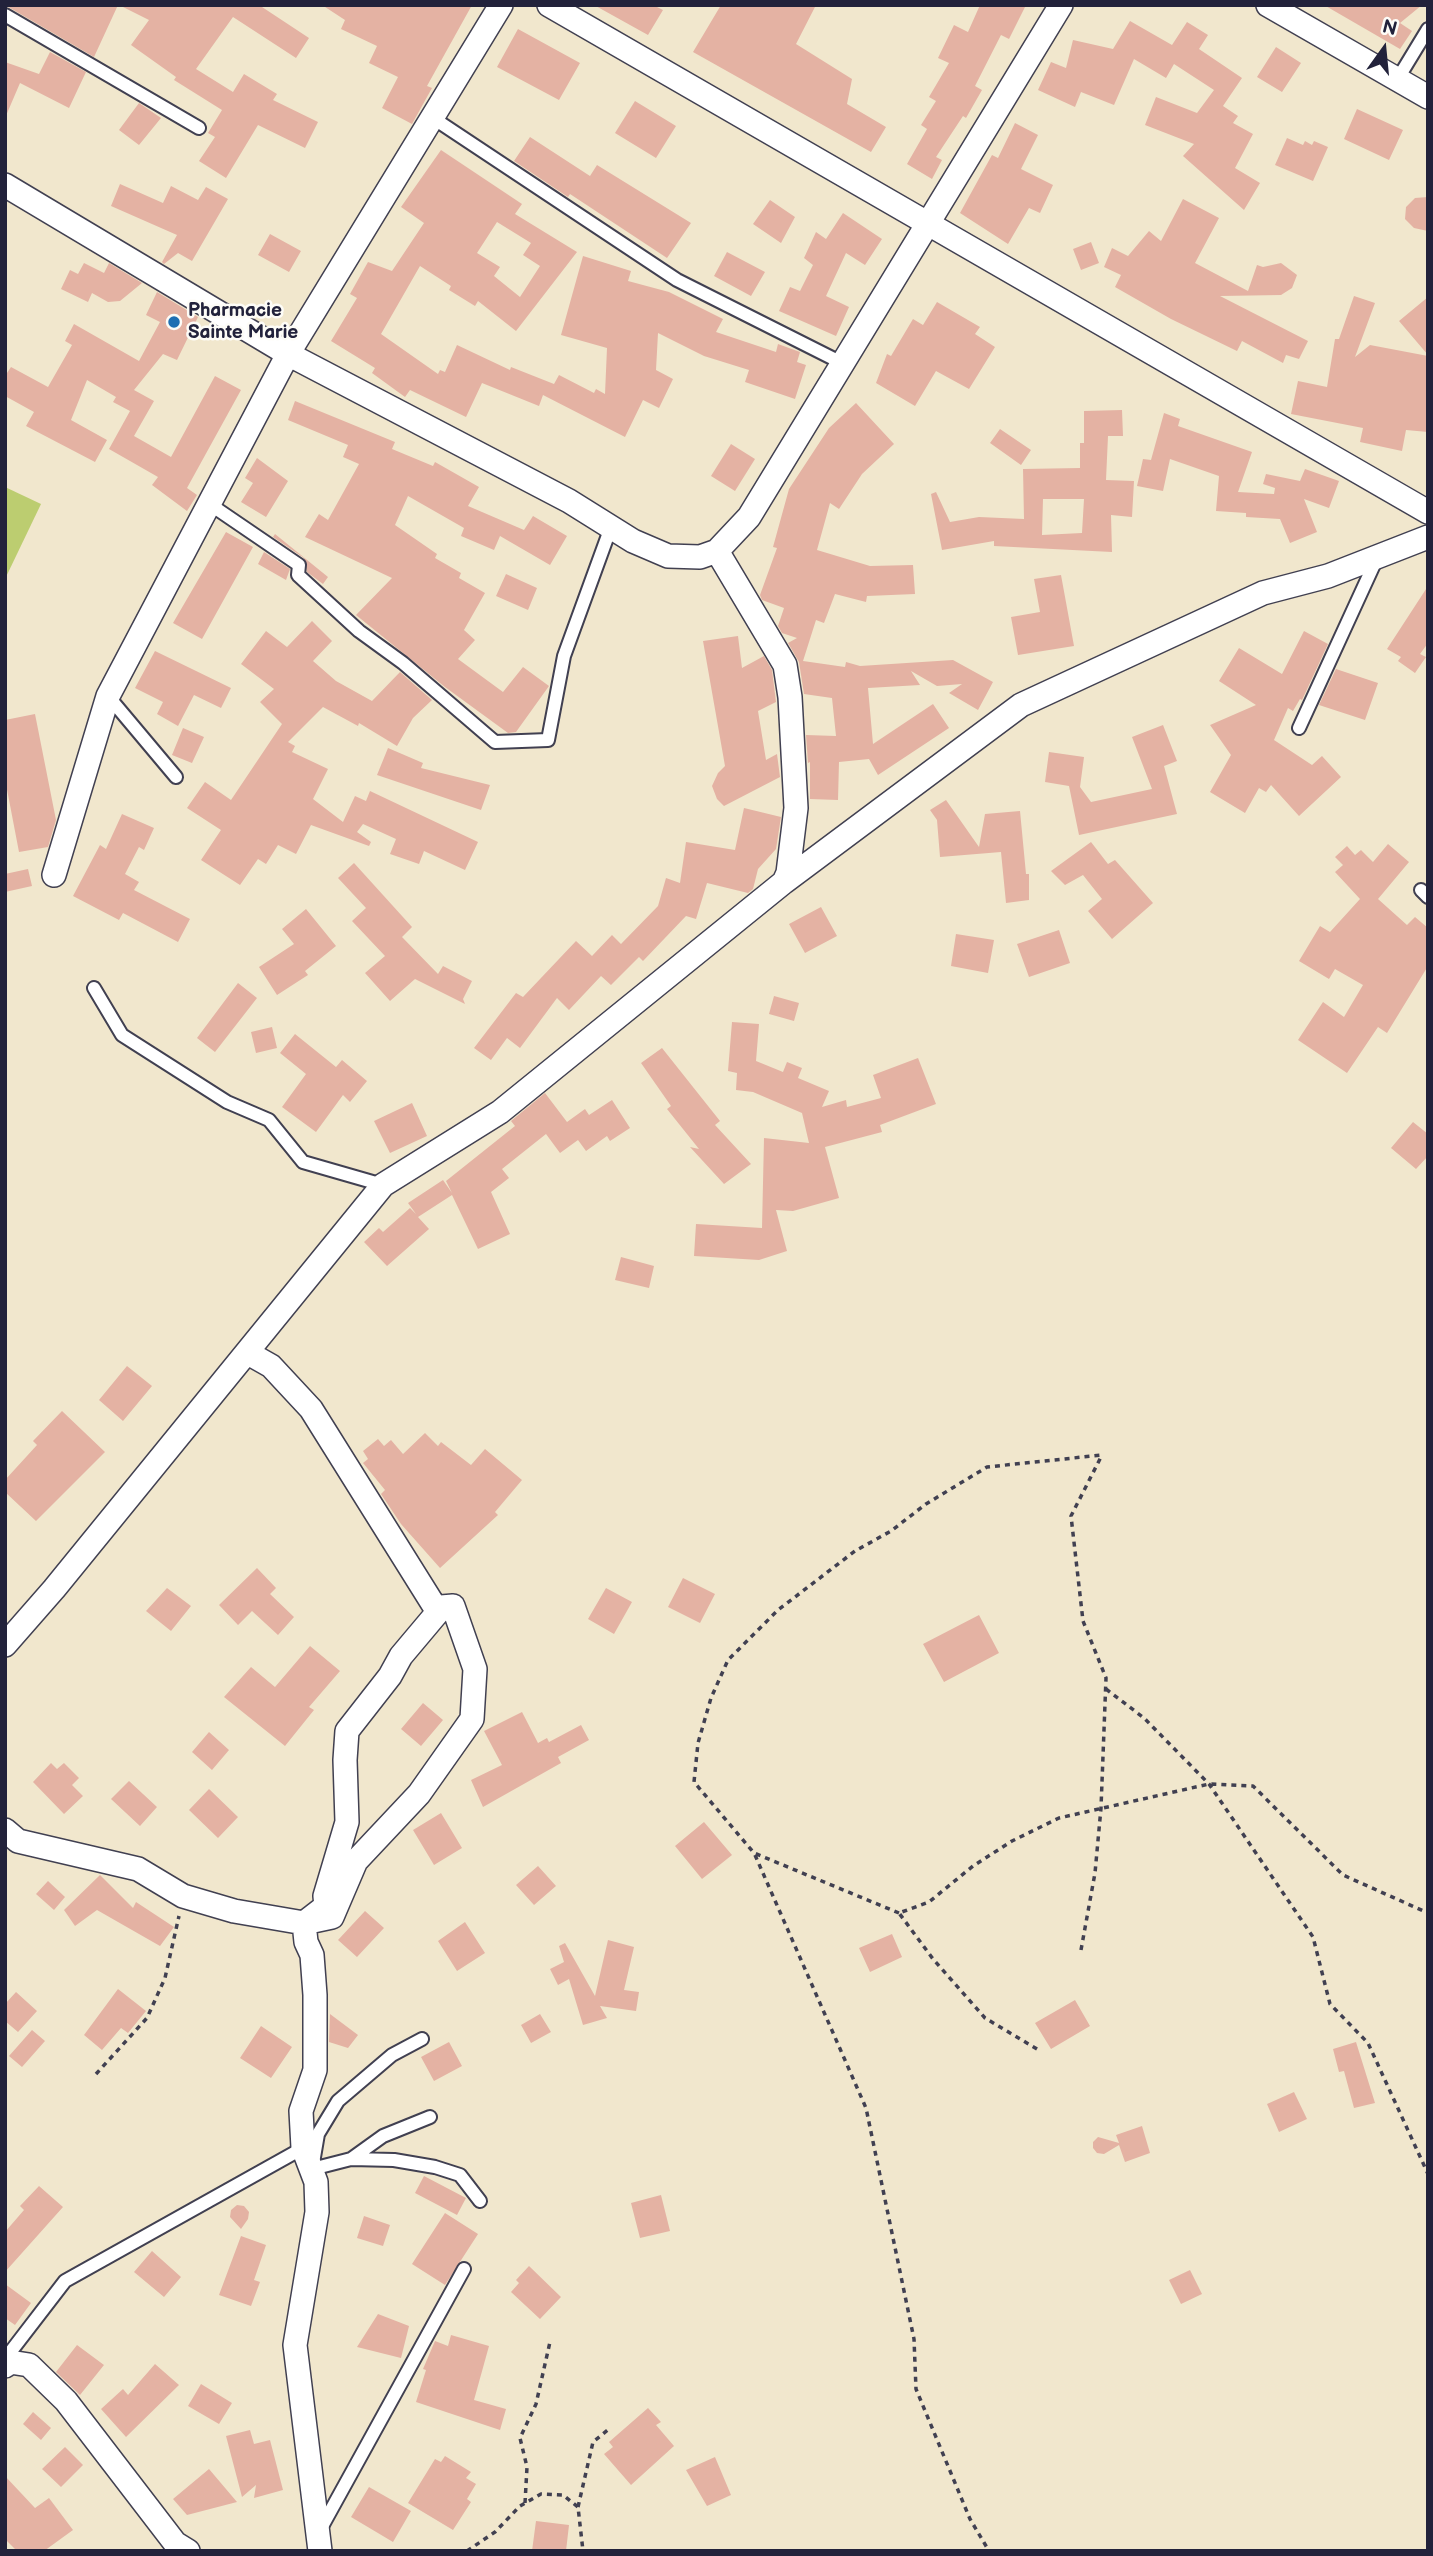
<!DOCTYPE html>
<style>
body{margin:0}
#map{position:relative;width:1433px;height:2556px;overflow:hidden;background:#f1e7cd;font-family:"Balsamiq Sans",sans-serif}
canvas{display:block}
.frame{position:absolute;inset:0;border:7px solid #22223b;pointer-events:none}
.north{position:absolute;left:1349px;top:14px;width:70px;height:70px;-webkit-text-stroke:5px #fdfcf7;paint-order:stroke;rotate:15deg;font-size:19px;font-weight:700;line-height:28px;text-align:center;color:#22223b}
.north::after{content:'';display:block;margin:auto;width:24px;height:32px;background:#22223b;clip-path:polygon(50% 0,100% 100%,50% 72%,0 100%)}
</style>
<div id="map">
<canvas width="1433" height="2556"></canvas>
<div class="frame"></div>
<div class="north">N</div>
</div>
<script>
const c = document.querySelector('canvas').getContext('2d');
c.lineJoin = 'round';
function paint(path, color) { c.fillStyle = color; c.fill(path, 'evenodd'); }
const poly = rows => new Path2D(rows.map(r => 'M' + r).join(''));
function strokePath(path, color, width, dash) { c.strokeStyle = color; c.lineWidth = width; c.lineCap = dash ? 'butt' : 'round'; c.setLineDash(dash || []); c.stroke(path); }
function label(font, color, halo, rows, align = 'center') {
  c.font = font + ' "Balsamiq Sans",sans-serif'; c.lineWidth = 5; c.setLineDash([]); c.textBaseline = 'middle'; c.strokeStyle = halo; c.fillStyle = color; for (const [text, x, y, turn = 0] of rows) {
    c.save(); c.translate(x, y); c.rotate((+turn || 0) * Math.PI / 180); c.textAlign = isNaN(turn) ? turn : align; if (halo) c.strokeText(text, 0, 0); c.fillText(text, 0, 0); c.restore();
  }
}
const green = poly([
 [5,487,41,504,5,579]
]);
const building = poly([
 [5,5,118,5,94,57],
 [119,5,259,5,309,38,296,58,233,17,196,69,233,92,244,74,277,94,273,100,318,122,305,148,258,125,226,178,199,161,215,137,208,133,222,110,174,80,176,77,131,45,149,20],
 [322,5,472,5,427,86,432,88,412,124,382,108,398,77,369,63,377,46,341,29,345,20],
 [594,5,653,5,663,10,648,35],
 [721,5,816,5,796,44,852,79,847,104,886,127,871,152,693,52],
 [980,5,1026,5,1009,39,1001,35,975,86,982,90,966,118,963,116,936,157,942,160,932,179,907,164,927,129,921,125,936,101,929,97,949,63,938,58,954,25,968,32],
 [1324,5,1422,5,1400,23,1412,31,1400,49],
 [1130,21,1172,45,1187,22,1208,35,1199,49,1242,78,1223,106,1238,116,1233,123,1253,134,1235,168,1260,183,1244,210,1183,156,1194,144,1145,125,1156,97,1197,113,1214,90,1174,64,1166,78,1134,59,1114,105,1081,92,1075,107,1038,90,1051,62,1066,68,1073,40,1113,49],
 [518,29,580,63,559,100,497,67],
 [1276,47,1301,63,1282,92,1257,77],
 [50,52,86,72,69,108,20,83,5,118,5,62,39,74],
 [635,101,676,126,656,158,615,133],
 [139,103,161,118,139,145,119,130],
 [1357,109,1403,130,1389,160,1344,139],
 [1015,123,1038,135,1021,169,1053,185,1040,213,1029,208,1008,244,960,213,992,155,998,158],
 [530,137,590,176,597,165,691,223,667,258,570,194,568,197,514,161],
 [1287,138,1303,145,1305,141,1312,145,1314,141,1328,147,1313,181,1275,165],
 [441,150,522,204,515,214,577,252,516,331,478,301,475,306,449,290,451,286,420,266,381,334,438,374,440,370,445,372,457,345,510,370,511,367,554,384,559,375,594,393,596,389,605,394,607,348,561,335,583,256,631,271,628,281,669,292,723,319,716,332,776,352,778,344,800,352,797,362,806,365,795,399,745,382,749,370,704,356,658,333,656,370,673,379,659,408,643,400,625,437,543,395,539,406,482,383,466,417,410,390,405,397,372,373,375,368,331,341,357,298,350,294,368,262,392,271,424,223,401,207],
 [497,222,531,243,523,255,540,266,520,297,494,276,500,267,477,253],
 [120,184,163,203,171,186,198,200,206,187,228,199,192,261,178,253,164,264,162,262,177,235,111,206],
 [1428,197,1428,231,1414,228,1405,219,1406,207,1415,198],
 [1183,199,1219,218,1195,263,1248,291,1257,265,1263,267,1281,263,1297,275,1292,288,1281,295,1220,296,1308,341,1299,359,1286,355,1283,363,1242,341,1237,351,1171,319,1115,287,1121,275,1104,267,1112,248,1128,256,1149,231,1161,241],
 [770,200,795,217,781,243,753,224],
 [843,213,882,239,865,265,846,253,826,296,849,307,836,336,779,311,790,287,800,291,813,265,804,258,816,232,826,239],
 [270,234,301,251,289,272,258,255],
 [1091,242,1099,263,1081,270,1073,249],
 [727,252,765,272,751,296,714,276],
 [84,263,104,273,109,263,142,283,120,301,108,302,92,293,88,302,61,289,70,270,78,274],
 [157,292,198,317,177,360,163,354,134,390,154,401,134,436,171,457,215,376,241,390,187,488,197,495,187,511,152,485,158,477,109,449,130,411,113,402,116,397,87,380,71,420,107,440,95,462,26,426,34,412,5,396,5,376,11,367,48,387,72,345,65,341,74,324,139,361,160,322,146,315],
 [1354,296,1375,303,1355,357,1370,345,1428,356,1428,432,1406,430,1402,451,1360,442,1363,428,1291,414,1298,381,1327,387,1335,339,1339,339],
 [1428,297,1428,355,1399,321],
 [937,302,980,327,975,334,995,347,969,389,936,371,915,406,876,383,887,354,891,356,913,319,923,325],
 [295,401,395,442,392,449,433,466,435,462,479,487,468,506,524,530,533,516,567,536,550,565,500,536,494,550,461,536,464,528,408,496,395,525,437,554,435,558,461,573,459,578,485,593,464,630,475,640,458,659,503,692,523,667,549,686,516,732,508,733,445,687,356,615,392,578,305,537,319,514,328,520,359,464,343,457,348,445,288,420],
 [856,403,894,444,862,474,839,509,830,503,817,550,870,566,913,565,915,594,867,596,866,602,835,594,824,623,816,620,803,661,845,667,846,662,860,666,953,660,993,682,978,710,949,693,962,684,937,686,911,671,920,685,868,688,873,744,933,704,949,728,878,775,869,759,839,762,838,800,810,799,810,762,808,763,806,735,836,736,832,698,804,694,799,662,788,643,797,638,782,633,778,626,784,608,762,600,760,595,777,548,773,547,789,489,829,428],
 [1122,410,1123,436,1108,436,1106,480,1134,481,1132,517,1111,515,1112,552,994,546,994,541,942,550,931,494,936,492,950,522,979,517,1024,519,1023,469,1080,468,1080,443,1084,443,1084,411],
 [1043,499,1084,499,1082,533,1042,535],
 [1164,413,1180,419,1178,426,1252,452,1238,492,1274,494,1275,488,1263,484,1266,474,1300,481,1305,469,1339,481,1329,508,1304,499,1317,532,1290,543,1280,519,1246,517,1246,513,1216,511,1219,476,1170,459,1163,491,1137,486,1143,459,1151,460],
 [1000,429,1031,450,1021,465,990,443],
 [731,444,755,459,735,491,711,476],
 [257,458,288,481,266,517,241,502,253,483,245,478],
 [226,532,253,547,202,639,173,623],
 [275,534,328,577,323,584,307,572,304,558,273,537],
 [264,552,290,569,286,580,258,564],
 [506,574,537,588,528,610,496,596],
 [1061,575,1074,646,1018,655,1011,617,1040,612,1034,579],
 [1428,586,1428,643,1420,654,1426,657,1415,673,1398,661,1401,657,1387,649],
 [312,621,332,641,313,661,336,681,372,701,400,672,432,700,413,718,397,746,359,723,358,726,323,707,288,742,295,746,292,752,328,769,313,799,343,822,355,796,366,801,370,791,478,842,465,870,424,851,419,864,390,854,396,839,363,824,357,832,371,842,369,846,311,825,296,854,278,845,266,864,258,859,240,885,201,860,221,830,187,808,205,782,231,800,282,724,260,702,274,689,241,664,266,631,287,647],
 [1304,631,1328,644,1302,700,1300,699,1293,711,1288,708,1274,740,1312,765,1322,756,1341,777,1299,816,1271,785,1266,792,1259,788,1245,813,1210,792,1231,755,1210,725,1256,705,1219,681,1239,648,1282,674],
 [738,636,742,668,764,656,772,670,776,702,758,711,766,760,777,754,780,777,724,806,717,799,712,786,718,773,725,766,703,641],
 [155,651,231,688,221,708,194,695,178,726,157,714,163,702,135,688],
 [1336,669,1378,683,1365,720,1319,705],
 [35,714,56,820,48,847,19,852,5,779,5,720],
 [1163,725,1177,761,1164,766,1177,814,1079,835,1069,786,1045,782,1049,752,1084,757,1080,787,1091,802,1152,789,1132,737],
 [183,728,204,737,192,763,172,755],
 [388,748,423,763,421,768,490,785,481,810,377,775],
 [946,800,979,847,985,814,1020,811,1026,874,1029,874,1029,900,1006,903,1001,852,940,857,937,820,930,810],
 [744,808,781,817,776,849,758,869,753,889,748,893,707,883,696,919,686,916,643,961,639,957,611,985,601,976,569,1010,557,998,520,1048,507,1038,491,1060,474,1048,516,993,523,997,576,941,592,956,612,935,621,944,658,906,666,878,680,883,686,842,735,850],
 [122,814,154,828,144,850,139,847,125,874,139,882,134,890,190,919,178,942,123,913,119,920,73,896,100,845,106,849],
 [1091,842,1108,864,1115,860,1153,903,1112,939,1088,911,1102,899,1083,875,1065,885,1051,871],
 [1388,844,1409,862,1378,899,1407,925,1415,917,1428,928,1428,966,1387,1033,1378,1027,1347,1073,1298,1040,1323,1002,1344,1017,1363,985,1335,969,1329,979,1299,961,1320,926,1330,932,1360,899,1335,872,1343,865,1335,857,1347,846,1355,855,1361,850,1373,862],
 [354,863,412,927,402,937,438,974,443,966,472,981,463,999,465,1004,415,979,390,1001,365,973,385,956,352,921,366,908,338,878],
 [28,869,32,886,5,892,5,874],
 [821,907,837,936,805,953,789,924],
 [306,909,336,946,305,971,308,975,277,995,259,967,294,944,282,929],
 [1059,930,1070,963,1029,977,1017,944],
 [956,934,994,940,988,973,951,966],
 [238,983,257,998,215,1052,197,1038],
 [774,996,799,1003,794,1021,769,1014],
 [732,1022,759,1024,756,1061,783,1072,787,1062,802,1068,798,1078,829,1091,822,1107,846,1100,847,1107,881,1098,873,1075,918,1058,936,1104,880,1125,882,1132,825,1147,839,1198,793,1211,776,1210,787,1251,759,1260,694,1256,696,1224,762,1228,764,1138,809,1143,802,1113,753,1092,736,1090,737,1073,728,1071],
 [272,1027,277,1048,256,1053,251,1032],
 [295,1034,336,1067,342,1060,367,1081,350,1102,343,1095,316,1132,282,1107,306,1074,280,1053],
 [662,1048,720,1121,715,1125,751,1164,724,1184,690,1147,699,1149,667,1109,671,1106,641,1063],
 [545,1093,567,1122,585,1109,589,1115,612,1100,630,1128,610,1141,607,1136,586,1151,578,1140,560,1153,546,1134,502,1169,509,1178,491,1192,510,1234,478,1249,452,1195,418,1217,429,1229,387,1266,364,1242,379,1228,383,1232,410,1208,416,1214,408,1203,443,1180,452,1193,446,1181,515,1126,511,1121],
 [412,1103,427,1136,390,1153,374,1121],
 [1413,1122,1428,1134,1428,1156,1416,1169,1391,1148],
 [621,1257,654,1266,649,1288,615,1280],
 [127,1366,152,1386,123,1421,99,1400],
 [62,1411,105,1452,36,1521,5,1492,5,1480,37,1445,33,1441],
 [425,1433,438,1446,441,1442,471,1465,485,1449,522,1480,495,1512,498,1515,440,1568,401,1524,381,1494,385,1490,363,1463,368,1459,363,1451,378,1439,384,1446,391,1440,403,1454],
 [257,1568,276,1588,270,1594,294,1617,278,1635,252,1611,238,1625,219,1605],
 [683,1578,715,1594,700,1623,668,1607],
 [167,1588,191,1606,171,1631,146,1611],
 [606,1588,632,1602,614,1634,588,1619],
 [979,1615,999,1653,944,1682,923,1644],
 [310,1646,340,1671,309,1707,314,1710,285,1746,224,1697,251,1667,275,1687],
 [423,1703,443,1720,421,1746,401,1729],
 [522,1712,538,1743,547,1738,549,1742,581,1725,589,1740,558,1757,561,1763,483,1807,471,1780,502,1765,484,1731],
 [209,1732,229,1750,212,1770,192,1752],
 [51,1763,57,1769,64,1763,79,1778,72,1785,83,1796,64,1814,33,1782],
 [129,1781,157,1807,140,1826,111,1799],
 [209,1789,238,1817,218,1838,189,1810],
 [441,1813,462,1848,434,1865,413,1830],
 [704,1822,732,1855,702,1879,675,1846],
 [538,1866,556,1886,534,1905,516,1885],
 [100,1875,133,1908,136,1902,174,1927,160,1946,97,1910,75,1926,64,1910],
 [48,1881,65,1897,54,1910,36,1894],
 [365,1911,384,1928,357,1957,338,1940],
 [465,1922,485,1953,457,1971,438,1941],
 [892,1934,902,1957,870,1972,859,1948],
 [608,1940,634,1947,624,1990,639,1992,636,2011,600,2006,607,2018,583,2025,569,1979,558,1985,550,1969,564,1962,559,1946,565,1943,595,1996],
 [118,1989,146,2011,128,2033,121,2028,102,2050,84,2035],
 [16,1992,37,2011,18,2032,5,2021,5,2004],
 [1075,2000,1090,2026,1051,2049,1035,2023],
 [330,2014,358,2035,348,2048,329,2042],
 [540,2014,551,2032,531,2043,521,2025],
 [261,2026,292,2047,271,2078,240,2058],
 [32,2030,45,2041,22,2067,9,2056],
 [449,2042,462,2066,434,2081,421,2057],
 [1356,2042,1375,2103,1354,2108,1344,2071,1339,2072,1333,2049],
 [1294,2092,1307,2119,1279,2132,1267,2104],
 [1142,2126,1150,2153,1125,2162,1119,2145,1104,2154,1097,2153,1093,2148,1093,2142,1098,2137,1119,2143,1116,2135],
 [424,2176,466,2198,457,2215,415,2193],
 [39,2186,63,2207,5,2272,5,2232,24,2210,20,2206],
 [661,2195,670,2231,640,2238,631,2203],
 [237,2205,244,2206,249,2212,248,2219,241,2229,230,2217,231,2210],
 [445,2213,478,2234,445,2285,412,2264],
 [364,2216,390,2225,383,2246,357,2238],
 [241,2236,266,2245,254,2280,260,2282,251,2306,219,2295],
 [152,2251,181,2277,164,2297,134,2272],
 [529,2266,561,2297,540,2319,511,2292,519,2283,516,2280],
 [1190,2270,1202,2294,1181,2304,1169,2280],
 [5,2284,31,2303,15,2325,5,2318],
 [378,2314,409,2326,401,2358,357,2347],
 [451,2335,489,2346,474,2400,506,2409,500,2430,416,2402,426,2370,423,2369,435,2341,448,2346],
 [77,2345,104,2365,80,2395,56,2372],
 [155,2364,179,2385,126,2437,101,2409,123,2389,128,2395],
 [201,2384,232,2403,219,2424,188,2406],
 [648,2408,661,2422,656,2425,674,2446,631,2485,604,2454,613,2447,609,2442],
 [33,2412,51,2428,41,2440,23,2424],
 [250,2430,254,2444,270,2440,283,2490,254,2498,256,2485,242,2497,226,2436],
 [65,2447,83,2465,61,2487,42,2469],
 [445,2456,471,2472,466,2478,476,2484,467,2499,471,2502,453,2530,408,2503,435,2459,441,2462],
 [715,2457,731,2495,707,2506,686,2470],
 [209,2469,237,2502,187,2515,173,2499],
 [5,2476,35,2508,49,2498,73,2530,44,2551,17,2551,5,2539],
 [369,2487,411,2511,393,2542,351,2517],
 [536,2521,569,2525,566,2551,532,2551]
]);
const path = poly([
 [1106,1689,1144,1718,1209,1784,1313,1937,1330,2004,1368,2043,1428,2174],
 [755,1855,866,2108,914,2339,916,2389,970,2519,989,2551],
 [899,1913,754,1853,694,1782,698,1743,711,1698,728,1660,778,1610,855,1551,891,1531,926,1504,987,1467,1102,1455],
 [1081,1950,1095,1873,1101,1808,1106,1678,1083,1621,1071,1516,1102,1455],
 [1037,2049,985,2018,933,1959,899,1913,929,1902,973,1866,1012,1841,1059,1818,1209,1784,1253,1786,1343,1875,1428,1913],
 [96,2074,147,2018,165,1978,179,1916],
 [525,2503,527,2467,520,2438,536,2404,550,2342],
 [578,2507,593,2442,609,2429],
 [467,2551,495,2532,520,2506,541,2494,563,2495,578,2507,583,2551]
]);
const lane = poly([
 [5,15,199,128],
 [1397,80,1428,29],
 [433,118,677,280,842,363],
 [211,505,299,565,298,575,359,631,403,663,495,742,548,740,564,656,611,527],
 [108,696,176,777],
 [1299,728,1377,558],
 [1421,890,1428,897],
 [94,988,122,1035,227,1102,269,1120,303,1162,383,1185],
 [422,2039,392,2055,338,2101,318,2134,312,2169,351,2159,394,2160,435,2167,460,2175,480,2201],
 [351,2159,383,2136,430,2117],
 [5,2359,65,2281,303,2148],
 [320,2530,464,2269]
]);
const street = poly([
 [549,5,1428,512],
 [1268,5,1428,97],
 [5,185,288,354,569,501,633,541,668,556,700,557,717,551,785,665,790,697,796,808,788,873,784,882],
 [717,551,749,517,1061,5],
 [54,875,108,696,288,354,501,5],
 [248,1353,271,1366,311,1409,438,1612,401,1656,390,1676,347,1731,345,1760,347,1822,325,1896,326,1906,304,1923,306,1942,312,1955,315,1995,315,2070,301,2111,303,2148,316,2182,317,2212,295,2345,320,2551],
 [5,1645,54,1589,383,1185,500,1112,784,882,1021,705,1263,593,1328,576,1428,537],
 [5,1830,18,1841,138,1869,183,1896,234,1911,304,1923,332,1917,356,1861,419,1794,472,1719,475,1669,453,1606,441,1607,438,1612],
 [5,2366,10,2362,29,2365,66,2401,175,2543,188,2551]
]);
const markers = [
 [174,322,7,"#1f6fb2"]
];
const poiNames = [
 ["Pharmacie",188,311],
 ["Sainte Marie",188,333]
];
paint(green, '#bccd70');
paint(building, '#e4b2a3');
strokePath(lane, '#414051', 16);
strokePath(street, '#414051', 26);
strokePath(path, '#414051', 3.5, [5, 5]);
strokePath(lane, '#fff', 12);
strokePath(street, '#fff', 23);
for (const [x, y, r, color] of markers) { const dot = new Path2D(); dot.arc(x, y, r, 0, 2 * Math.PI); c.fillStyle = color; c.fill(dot); strokePath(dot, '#fdfcf7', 2.5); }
label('bold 19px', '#22223b', '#fdfcf7', poiNames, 'left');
</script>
